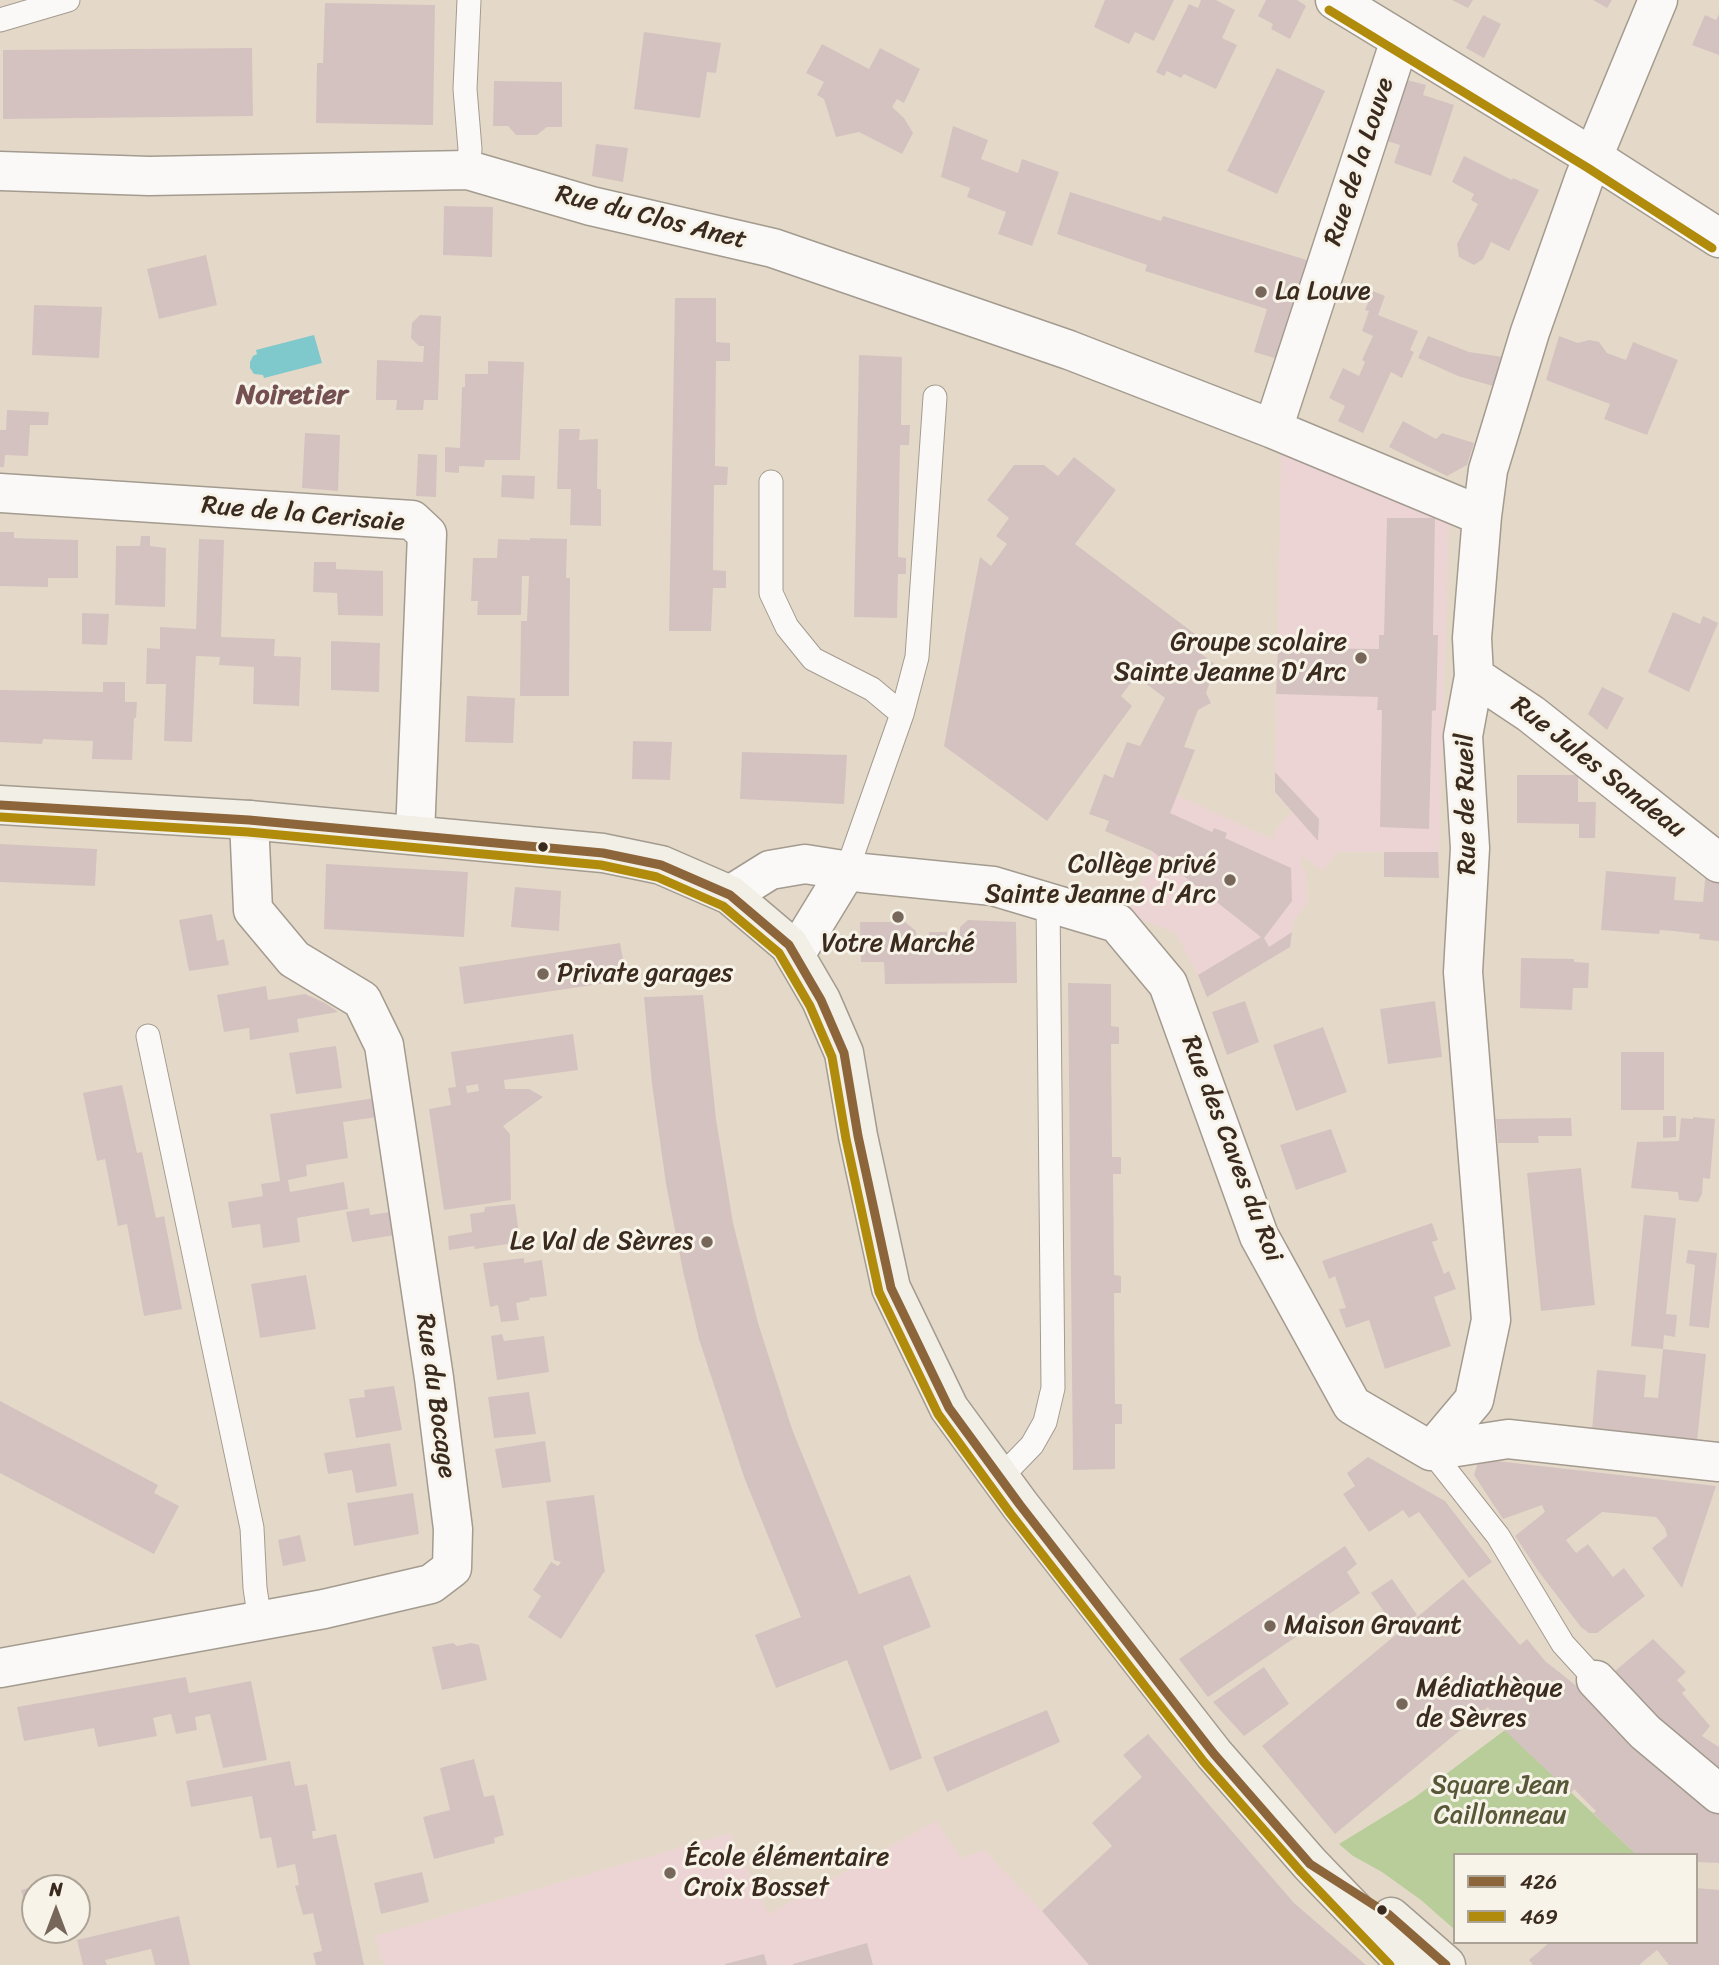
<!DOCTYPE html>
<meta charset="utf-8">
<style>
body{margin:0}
#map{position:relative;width:1719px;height:1965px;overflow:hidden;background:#e4d9c8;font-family:Sriracha,sans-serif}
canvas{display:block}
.legend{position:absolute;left:1453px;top:1853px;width:245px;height:91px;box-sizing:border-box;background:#f7f3e8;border:2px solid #aca397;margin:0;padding:9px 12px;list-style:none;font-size:21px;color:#3b2a1e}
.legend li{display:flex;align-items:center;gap:14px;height:35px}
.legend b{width:35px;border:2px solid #aca397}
.north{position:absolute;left:21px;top:1874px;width:70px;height:70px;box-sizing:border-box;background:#f7f3e8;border:2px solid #aca397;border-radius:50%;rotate:0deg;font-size:19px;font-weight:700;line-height:28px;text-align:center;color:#3b2a1e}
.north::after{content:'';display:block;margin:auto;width:24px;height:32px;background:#76675a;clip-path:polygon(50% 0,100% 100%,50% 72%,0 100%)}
</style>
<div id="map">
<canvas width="1719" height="1965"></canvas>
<ul class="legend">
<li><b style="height:9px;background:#8d653a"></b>426</li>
<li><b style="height:9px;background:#b08b0c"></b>469</li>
</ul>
<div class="north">N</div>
</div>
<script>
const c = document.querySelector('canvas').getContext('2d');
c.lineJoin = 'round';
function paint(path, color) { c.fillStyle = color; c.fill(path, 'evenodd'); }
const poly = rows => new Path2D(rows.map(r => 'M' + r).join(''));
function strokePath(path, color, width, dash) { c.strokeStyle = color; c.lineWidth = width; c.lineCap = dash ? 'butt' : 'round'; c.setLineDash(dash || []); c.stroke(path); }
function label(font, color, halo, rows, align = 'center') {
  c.font = font + ' Sriracha,sans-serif'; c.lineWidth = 6; c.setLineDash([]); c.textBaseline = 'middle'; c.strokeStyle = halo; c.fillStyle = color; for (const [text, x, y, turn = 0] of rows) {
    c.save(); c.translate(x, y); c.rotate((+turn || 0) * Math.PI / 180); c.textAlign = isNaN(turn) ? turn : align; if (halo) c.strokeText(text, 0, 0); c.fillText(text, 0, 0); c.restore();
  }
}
const built = poly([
 [1281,454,1449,522,1439,852,1337,852,1323,871,1301,856,1302,867,1306,872,1307,903,1294,920,1290,947,1207,997,1198,975,1176,933,1128,914,1177,795,1272,839,1279,825,1292,812,1275,793],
 [936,1821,961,1858,984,1850,1042,1911,1089,1965,387,1965,381,1959,375,1936,730,1833,769,1914]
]);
const green = poly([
 [1505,1730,1637,1855,1455,1855,1455,1930,1421,1900,1382,1872,1353,1856,1339,1844,1414,1798]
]);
const water = poly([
 [314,335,322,363,264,378,263,375,254,374,250,368,250,362,253,356,257,354,256,350]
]);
const building = poly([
 [1105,0,1174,0,1154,41,1135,32,1129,44,1094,27],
 [1201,0,1216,0,1235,10,1222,38,1237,45,1216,89,1184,74,1181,78,1167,71,1164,76,1156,72,1189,4,1198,8],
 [1266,0,1297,0,1306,6,1290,39,1271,29,1273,24,1258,16],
 [1452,0,1473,0,1468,8],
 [1593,0,1612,0,1607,8],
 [325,3,435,5,433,125,316,123,317,63,323,63],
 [1719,14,1719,55,1692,45,1705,15,1716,20],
 [1483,15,1501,24,1484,58,1466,48],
 [644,32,721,43,716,73,707,72,700,118,634,109],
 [822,44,869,69,880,48,920,69,904,103,897,99,892,107,904,118,913,133,902,154,859,132,836,137,824,99,817,95,824,82,806,73],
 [252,48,253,116,3,119,3,50],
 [1277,68,1325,91,1277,194,1227,171],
 [1407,80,1426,85,1423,95,1454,105,1431,176,1394,163,1400,145,1387,141],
 [494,81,562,82,562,127,547,127,537,135,516,135,508,126,493,126],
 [953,126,988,140,981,159,1018,173,1022,159,1059,172,1032,246,998,234,1006,212,967,197,970,188,941,177],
 [596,144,628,148,623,182,592,176],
 [1464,156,1512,180,1513,178,1539,190,1509,251,1491,242,1483,259,1474,265,1459,257,1457,244,1478,204,1471,200,1474,194,1452,182],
 [1070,192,1161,221,1163,216,1310,261,1288,362,1254,352,1267,309,1145,271,1147,265,1057,234],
 [444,206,493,207,492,257,443,255],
 [206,255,217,305,159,319,147,269],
 [1373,291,1385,296,1378,315,1418,331,1410,350,1414,352,1402,378,1391,372,1363,433,1338,421,1345,406,1329,398,1343,368,1359,376,1365,362,1362,360,1373,336,1362,331,1369,311,1365,310],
 [675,298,716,298,716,342,730,343,730,361,716,361,715,466,728,467,727,485,714,485,713,570,726,571,726,588,713,588,711,631,669,631],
 [34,305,102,307,99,358,32,355],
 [420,315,441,316,438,400,424,400,423,410,396,410,397,400,376,400,377,360,423,362,424,346,419,346,411,338,412,323],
 [1428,336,1469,352,1503,357,1493,386,1458,376,1418,358],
 [1559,336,1578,343,1589,340,1599,342,1607,353,1626,360,1633,342,1678,360,1647,435,1604,419,1610,404,1546,380],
 [859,355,902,357,901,425,910,425,909,445,900,445,898,557,906,558,906,574,898,574,897,618,854,617],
 [488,361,524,362,520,460,485,460,484,467,459,466,459,473,445,472,445,447,460,448,462,387,465,387,465,374,488,374],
 [7,410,49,412,48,425,30,425,28,456,5,455,4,467,0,467,0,430,6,430],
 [1403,421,1436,439,1442,433,1474,443,1467,465,1447,476,1389,447],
 [559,429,580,429,579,440,598,439,597,489,601,489,601,526,570,525,571,489,557,489],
 [305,433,340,435,338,491,302,488],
 [418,454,437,455,436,497,416,496],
 [1074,457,1116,490,1075,544,1199,637,1192,647,1216,665,1206,693,1211,703,1198,710,1184,747,1195,750,1170,813,1212,832,1214,828,1227,833,1225,838,1291,868,1292,901,1264,938,1269,947,1292,932,1290,947,1207,997,1198,975,1261,937,1152,851,1105,831,1109,821,1089,814,1104,774,1113,778,1127,742,1140,746,1165,698,1136,676,1121,696,1132,706,1047,821,944,746,980,557,991,566,1007,544,996,536,1009,518,987,500,1014,465,1044,465,1058,476],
 [502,475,535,476,534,499,501,497],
 [1387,518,1435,518,1433,635,1438,635,1436,710,1432,711,1429,829,1380,827,1382,710,1377,710,1378,697,1276,694,1278,648,1379,649,1379,635,1384,635],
 [0,532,14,532,14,538,78,540,78,578,48,578,48,587,0,586],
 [141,536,150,536,150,546,166,548,165,607,115,605,116,546,140,546],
 [530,538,567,539,566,578,570,578,569,696,520,696,521,621,527,621,529,576,522,576,521,615,477,615,478,601,471,601,473,558,497,558,498,539,530,540],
 [199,539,224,540,221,637,275,639,274,656,301,657,299,706,253,704,254,667,219,665,220,657,196,656,192,742,164,741,166,684,146,684,147,648,160,649,160,627,196,629],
 [314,562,336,562,336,569,383,571,383,616,338,615,337,593,313,592],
 [1673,612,1700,624,1703,616,1718,623,1689,692,1648,672],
 [82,613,109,614,107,645,82,644],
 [331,641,380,643,379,692,331,690],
 [103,682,125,682,125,702,137,702,136,718,134,718,132,760,92,759,93,741,43,739,42,744,0,742,0,690,103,692],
 [1602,687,1624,698,1607,730,1588,714],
 [467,696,515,698,513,743,465,742],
 [633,741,672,742,670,780,632,779],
 [742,752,847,755,844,804,740,799],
 [1275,772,1319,819,1318,841,1275,792],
 [1517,775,1578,775,1578,802,1596,802,1595,838,1579,838,1579,824,1517,823],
 [0,844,97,849,95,886,0,882],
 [1384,852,1438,852,1439,878,1384,877],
 [326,864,468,872,464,937,324,929],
 [1706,869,1719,877,1719,941,1699,939,1700,934,1673,931,1660,930,1659,934,1601,930,1606,871,1676,877,1674,900,1703,902],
 [515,887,561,891,559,931,511,927],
 [212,914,217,941,224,939,229,965,189,971,179,920],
 [968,920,1016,922,1017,983,885,984,884,962,861,962,860,922,905,922,916,931,917,941,929,941,929,932,947,932,947,940,960,939,960,927],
 [620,943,627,980,464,1004,459,967],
 [1521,958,1574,959,1574,962,1589,963,1588,988,1573,988,1572,1010,1520,1008],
 [1068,983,1111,984,1111,1026,1119,1027,1119,1044,1111,1044,1112,1157,1121,1157,1121,1174,1113,1174,1114,1275,1121,1276,1121,1293,1114,1293,1115,1404,1122,1404,1122,1424,1115,1424,1115,1469,1073,1470],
 [266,986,268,1000,305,994,325,1003,338,1012,297,1019,299,1032,250,1040,249,1028,224,1032,217,995],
 [703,995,716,1119,733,1223,758,1323,792,1429,859,1594,910,1575,931,1627,883,1646,922,1758,890,1771,847,1660,776,1688,755,1635,801,1617,744,1477,699,1339,683,1271,666,1184,652,1084,644,997],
 [1245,1001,1259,1042,1227,1055,1212,1012],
 [1435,1001,1442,1057,1388,1064,1380,1009],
 [1323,1027,1347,1092,1296,1111,1273,1045],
 [573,1034,578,1070,504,1080,505,1089,529,1089,543,1097,503,1126,510,1134,511,1200,444,1210,429,1109,451,1105,448,1088,456,1087,451,1052],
 [478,1084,479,1091,467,1093,466,1086],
 [336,1046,342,1088,296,1094,289,1053],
 [1621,1052,1664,1052,1664,1110,1621,1110],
 [122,1085,137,1153,142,1152,156,1218,164,1216,182,1309,144,1316,127,1224,118,1226,105,1159,97,1161,83,1093],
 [375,1098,377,1117,343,1122,348,1158,306,1165,307,1176,288,1180,290,1192,344,1182,348,1209,297,1218,300,1242,263,1248,260,1224,232,1228,228,1202,263,1196,261,1184,280,1181,270,1114],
 [1663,1116,1676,1116,1676,1137,1663,1138],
 [1693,1117,1715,1119,1710,1179,1703,1178,1702,1194,1698,1202,1679,1200,1678,1192,1631,1188,1637,1142,1679,1141,1681,1118,1693,1119],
 [1571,1118,1572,1136,1538,1136,1539,1143,1498,1143,1496,1119],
 [1331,1129,1347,1172,1296,1190,1280,1145],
 [1581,1168,1595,1305,1541,1311,1527,1173],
 [515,1204,520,1242,475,1249,474,1246,449,1250,448,1236,472,1232,470,1214,484,1212,485,1207],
 [369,1208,370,1215,391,1212,395,1235,352,1242,346,1212],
 [1644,1215,1676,1218,1666,1314,1677,1315,1675,1337,1664,1335,1663,1349,1631,1346],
 [1432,1223,1438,1240,1432,1242,1444,1274,1449,1271,1456,1289,1434,1297,1451,1346,1385,1369,1369,1320,1346,1328,1339,1309,1346,1308,1335,1276,1329,1279,1322,1261],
 [1688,1250,1717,1253,1709,1328,1689,1326,1695,1265,1686,1263],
 [524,1258,524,1263,542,1260,547,1296,529,1298,530,1300,516,1303,519,1320,501,1322,498,1305,490,1307,483,1263],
 [306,1275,316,1329,260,1338,251,1284],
 [502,1334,504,1341,544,1336,549,1372,497,1380,491,1336],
 [1663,1349,1706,1354,1697,1442,1592,1431,1597,1370,1646,1375,1644,1397,1658,1398],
 [394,1386,402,1430,356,1438,349,1399,365,1397,364,1390],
 [529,1392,536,1434,494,1438,488,1397],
 [0,1401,158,1485,154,1493,179,1506,154,1554,0,1473],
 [545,1441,551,1482,502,1488,495,1449],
 [390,1443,397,1486,356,1493,352,1470,328,1474,324,1453],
 [1368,1457,1445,1501,1492,1562,1469,1578,1419,1512,1409,1518,1403,1510,1369,1532,1343,1494,1355,1486,1347,1473],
 [1479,1459,1716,1486,1682,1588,1652,1548,1667,1536,1665,1528,1656,1517,1602,1512,1566,1540,1576,1553,1588,1544,1613,1577,1624,1568,1645,1596,1597,1633,1589,1633,1581,1627,1539,1572,1515,1536,1545,1512,1542,1505,1503,1519,1474,1475],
 [413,1493,419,1534,354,1546,347,1503],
 [594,1495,605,1573,604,1572,561,1639,528,1617,541,1596,533,1590,551,1562,558,1566,561,1562,554,1560,546,1501],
 [300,1535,306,1561,283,1566,278,1540],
 [1345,1546,1357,1564,1347,1572,1360,1593,1208,1697,1179,1659],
 [1392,1579,1417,1615,1396,1629,1371,1593],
 [1463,1579,1520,1645,1527,1639,1545,1661,1631,1729,1719,1808,1719,1863,1696,1862,1696,1855,1637,1855,1593,1813,1596,1811,1574,1789,1571,1793,1499,1725,1488,1707,1335,1834,1262,1746],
 [1653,1639,1686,1672,1677,1680,1686,1690,1682,1693,1710,1726,1702,1736,1719,1747,1719,1780,1690,1757,1615,1671],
 [453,1643,457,1646,471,1643,479,1645,487,1680,442,1690,432,1647],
 [1264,1667,1289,1704,1244,1736,1213,1702],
 [186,1677,189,1693,251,1681,267,1760,223,1768,210,1714,195,1717,197,1730,176,1734,171,1714,153,1718,157,1736,98,1747,94,1728,24,1741,17,1707],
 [1047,1710,1060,1742,947,1792,933,1757],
 [1148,1734,1294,1903,1366,1965,1089,1965,1042,1911,1112,1846,1092,1823,1142,1777,1123,1755],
 [474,1759,484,1797,494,1795,504,1835,494,1838,495,1843,434,1859,423,1817,450,1810,440,1768],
 [290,1761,295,1786,307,1784,316,1831,312,1831,313,1839,336,1834,364,1965,316,1965,313,1953,322,1951,313,1913,303,1915,295,1886,299,1885,295,1864,277,1868,271,1837,260,1839,252,1796,191,1807,186,1781],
 [422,1872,429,1902,381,1914,374,1883],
 [49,1883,51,1888,35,1888,35,1904,26,1906,21,1890],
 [1696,1888,1719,1890,1719,1965,1669,1965,1657,1950,1639,1965,1533,1965,1529,1960,1550,1942,1696,1942],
 [179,1916,190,1965,155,1965,151,1949,105,1960,107,1965,83,1965,77,1940],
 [867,1943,873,1965,793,1965,793,1964],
 [764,1954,767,1965,725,1965,725,1964]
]);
const lane = poly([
 [0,20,68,0],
 [468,170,470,149,465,89,469,0],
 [771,482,771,593,787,627,813,659,872,689,902,714],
 [847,870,902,714,917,657,935,397],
 [148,1036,252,1528,255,1588,260,1621],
 [1431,1451,1498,1536,1563,1644,1596,1680],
 [1000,1478,1032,1445,1045,1422,1053,1388,1048,902]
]);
const street = poly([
 [1335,0,1594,158,1719,238],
 [1400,40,1273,429,1482,516],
 [0,171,149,176,468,170,591,206,773,248,1069,350,1273,429],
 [0,493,412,520,427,534,415,835],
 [1474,676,1531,714,1719,863],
 [730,895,770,870,805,864,862,873,993,886,1117,923,1168,984,1259,1236,1352,1405,1431,1451],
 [795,955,847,870],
 [1431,1451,1474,1400,1491,1320,1463,972,1470,848,1463,736,1474,676,1472,638,1482,516,1488,470,1530,332,1584,179,1658,0],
 [1431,1451,1508,1439,1719,1462],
 [0,1668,324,1609,431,1584,452,1568,453,1529,434,1378,384,1045,362,1000,294,959,253,910,249,820],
 [1596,1680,1645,1732,1719,1794]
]);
const secondary = poly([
 [0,805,249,820,603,853,661,865,730,895,789,945,821,1000,844,1053,858,1136,891,1288,949,1408,1020,1505,1214,1754,1310,1864,1407,1965],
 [1391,1917,1446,1965]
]);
const bus1 = poly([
 [0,805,249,820,603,853,661,865,730,895,789,945,821,1000,844,1053,858,1136,891,1288,949,1408,1020,1505,1214,1754,1310,1864,1388,1914,1446,1965]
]);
const bus2 = poly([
 [1329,10,1588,168,1712,248],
 [0,817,248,832,601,865,657,877,723,906,779,953,810,1006,832,1057,846,1139,879,1292,938,1414,1010,1513,1204,1762,1301,1872,1390,1965]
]);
const markers = [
 [1261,292,7,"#76675a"],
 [1361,658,7,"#76675a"],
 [543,847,6,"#3b2a1e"],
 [1230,880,7,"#76675a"],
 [898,917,7,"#76675a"],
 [543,974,7,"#76675a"],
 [707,1242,7,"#76675a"],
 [1270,1626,7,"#76675a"],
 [1402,1704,7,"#76675a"],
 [670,1873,7,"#76675a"],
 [1382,1910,6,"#3b2a1e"]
];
const streetNames = [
 ["Rue de la Louve",1360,162,-72],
 ["Rue du Clos Anet",651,218,14],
 ["Rue de la Cerisaie",303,515,5],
 ["Rue Jules Sandeau",1598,768,38],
 ["Rue de Rueil",1467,804,-91],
 ["Rue des Caves du Roi",1231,1149,69],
 ["Rue du Bocage",435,1396,82]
];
const poiNames = [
 ["La Louve",1275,292],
 ["Groupe scolaire",1347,643,"right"],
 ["Sainte Jeanne D'Arc",1347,673,"right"],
 ["Collège privé",1216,865,"right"],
 ["Sainte Jeanne d'Arc",1216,895,"right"],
 ["Votre Marché",898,944,"center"],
 ["Private garages",557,974],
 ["Le Val de Sèvres",693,1242,"right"],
 ["Maison Gravant",1284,1626],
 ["Médiathèque",1416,1689],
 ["de Sèvres",1416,1719],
 ["École élémentaire",684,1858],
 ["Croix Bosset",684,1888]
];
const parkNames = [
 ["Square Jean",1500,1786],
 ["Caillonneau",1500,1816]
];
const neighbourhoodNames = [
 ["Noiretier",292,396]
];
paint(built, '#edd4d4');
paint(green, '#b8cd9a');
paint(water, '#7fc8cb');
paint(building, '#d4c2c0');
strokePath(lane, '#a39b8f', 25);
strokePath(street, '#a39b8f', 41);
strokePath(secondary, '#a39b8f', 41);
strokePath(lane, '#fbf9f7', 23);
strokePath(street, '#fbf9f7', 38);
strokePath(secondary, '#f2efe7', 38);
strokePath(bus1, '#8d653a', 9);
strokePath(bus2, '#b08b0c', 9);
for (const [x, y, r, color] of markers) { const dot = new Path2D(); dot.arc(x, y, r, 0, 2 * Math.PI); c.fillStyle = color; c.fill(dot); strokePath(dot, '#f7f3e8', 2.5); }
label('26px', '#3b2a1e', '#f7f3e8', streetNames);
label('26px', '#3b2a1e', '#f7f3e8', poiNames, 'left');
label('26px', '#565838', '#f7f3e8', parkNames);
label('bold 28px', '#745053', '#f7f3e8', neighbourhoodNames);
</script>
